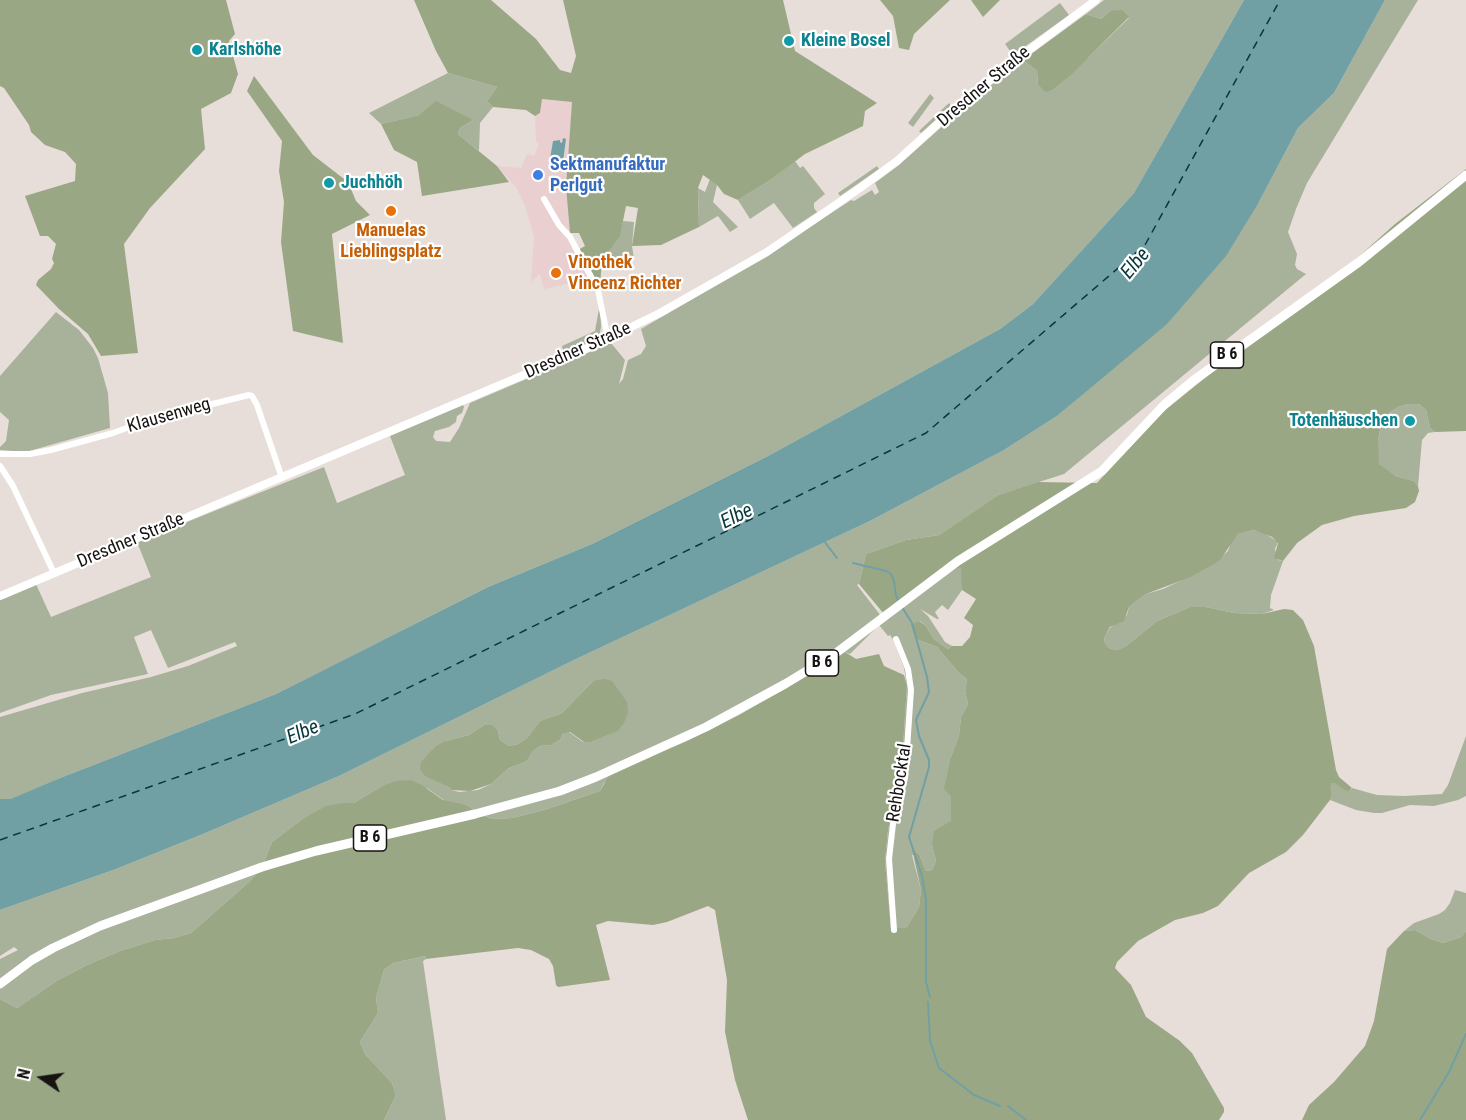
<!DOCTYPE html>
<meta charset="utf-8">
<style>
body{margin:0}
#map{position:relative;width:1466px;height:1120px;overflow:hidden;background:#e8ded9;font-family:"Roboto Condensed",sans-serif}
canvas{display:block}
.north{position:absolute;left:12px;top:1048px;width:60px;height:60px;-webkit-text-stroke:4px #fff;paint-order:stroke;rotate:283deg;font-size:16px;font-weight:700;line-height:24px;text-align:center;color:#171312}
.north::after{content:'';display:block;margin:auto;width:21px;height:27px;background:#171312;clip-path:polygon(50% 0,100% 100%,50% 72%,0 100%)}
</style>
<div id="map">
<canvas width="1466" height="1120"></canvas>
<div class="north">N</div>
</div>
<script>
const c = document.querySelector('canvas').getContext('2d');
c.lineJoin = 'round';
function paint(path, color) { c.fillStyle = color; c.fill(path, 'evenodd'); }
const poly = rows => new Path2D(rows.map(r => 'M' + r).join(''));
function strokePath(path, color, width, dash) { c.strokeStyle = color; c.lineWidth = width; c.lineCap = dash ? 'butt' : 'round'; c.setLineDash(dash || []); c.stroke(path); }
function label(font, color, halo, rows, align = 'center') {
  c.font = font + ' "Roboto Condensed",sans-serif'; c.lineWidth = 4.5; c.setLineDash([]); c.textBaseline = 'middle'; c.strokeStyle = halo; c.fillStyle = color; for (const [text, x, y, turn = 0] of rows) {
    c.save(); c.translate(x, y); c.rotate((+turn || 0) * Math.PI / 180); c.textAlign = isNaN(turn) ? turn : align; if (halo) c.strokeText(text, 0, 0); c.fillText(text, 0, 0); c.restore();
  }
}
const industrial = poly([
 [541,99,572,102,566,187,570,233,581,261,595,286,579,281,544,289,540,274,531,282,534,237,525,206,516,187,497,166,521,168,527,154,534,156,539,144,536,142,535,116,540,113]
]);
const green = poly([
 [1104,0,1244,0,1134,193,1033,304,1000,329,768,456,592,544,488,587,276,694,60,778,11,800,0,799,0,717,82,693,151,677,188,666,237,646,235,642,168,668,151,630,134,637,148,674,51,695,0,713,0,596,35,582,51,617,151,577,137,542,324,467,337,503,405,475,390,436,463,405,464,407,462,413,457,416,456,422,449,427,435,431,433,437,436,441,450,442,459,428,470,403,611,343,625,360,619,384,623,379,628,360,641,354,646,346,641,329,768,255,851,200,854,201,872,190,875,195,879,192,875,183,899,165,965,106,1023,60,1037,71,1038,84,1089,57,1129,18,1110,11,1101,19,1086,14],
 [1385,0,1418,0,1307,183,1296,209,1288,232,1297,254,1295,265,1297,269,1306,274,1064,474,998,495,939,535,906,540,866,554,859,584,857,585,881,616,952,570,962,566,962,590,948,610,942,605,935,612,939,619,937,619,920,609,928,616,945,642,952,646,948,649,934,639,925,625,920,621,912,625,916,639,937,647,959,673,967,679,965,691,968,704,961,717,959,735,951,757,951,821,932,845,936,861,932,870,926,871,920,856,912,855,921,890,919,907,907,927,891,930,885,861,888,830,901,777,907,685,904,668,894,641,890,635,888,636,879,625,850,654,845,652,836,653,831,662,782,690,604,783,600,791,544,810,512,818,493,819,481,815,467,805,448,803,427,788,382,786,354,803,343,803,301,820,272,842,262,867,250,881,191,933,174,938,155,940,120,951,87,965,58,980,17,1008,0,999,0,959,18,950,14,947,0,956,0,910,116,869,203,834,339,776,574,660,870,521,1004,450,1057,416,1100,379,1259,202,1298,128,1334,93],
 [593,681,617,731,591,742,583,742,569,732,563,734,560,740,551,745,540,746,533,751,527,761,509,768,491,784,478,790,459,792,452,790,447,786,446,741,469,735,484,725,498,731,500,740,509,746,518,744,527,738,540,721,562,713],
 [1060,3,1069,15,1013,55,1005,44],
 [448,73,497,87,487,101,493,107,480,123,479,151,458,134,460,128,473,120,419,115,381,124,369,113],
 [930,94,934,98,913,127,908,123],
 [949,103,951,106,921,133,919,131],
 [795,161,800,168,803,166,825,194,814,203,814,208,817,212,793,228,774,203,750,219,738,200,769,181],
 [877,166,879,169,840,196,838,193],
 [710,179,717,185,713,202,738,227,730,232,718,216,699,227,698,188,705,192],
 [623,221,634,222,632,246,634,259,602,259,619,236],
 [600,303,601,327,599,338,564,354,562,346,595,331],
 [56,312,79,330,93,348,98,358,108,393,110,428,26,452,0,450,0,447,6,441,9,420,0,412,0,376],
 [1408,404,1419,404,1426,410,1430,428,1435,432,1428,433,1422,440,1418,486,1414,481,1395,476,1384,470,1379,464,1378,457,1378,441,1381,424,1386,415,1398,407],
 [1254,530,1264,533,1278,542,1275,549,1278,560,1283,561,1271,595,1270,608,1274,610,1262,614,1234,613,1206,607,1190,607,1157,621,1126,646,1117,650,1109,648,1104,641,1105,636,1110,628,1127,615,1129,607,1146,594,1163,589,1208,568,1228,551,1232,540,1238,534],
 [1466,736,1466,796,1458,800,1434,806,1410,805,1382,813,1374,813,1356,810,1330,800,1332,795,1329,787,1332,783,1335,782,1344,790,1351,790,1352,788,1377,795,1404,796,1442,794,1448,785],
 [1455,890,1466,893,1466,931,1461,937,1443,943,1431,939,1415,930,1404,931,1414,923,1439,914,1445,910,1450,903],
 [425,956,426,959,423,961,446,1120,384,1120,396,1095,392,1083,365,1054,360,1042,378,1013,376,998,384,970,393,963]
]);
const forest = poly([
 [0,0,226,0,235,34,229,41,238,74,231,93,201,109,205,149,150,208,124,244,138,353,101,356,88,334,59,309,36,285,38,280,51,269,54,263,52,259,56,244,48,236,40,236,25,196,75,181,76,164,65,152,45,145,31,132,29,125,4,88,0,86],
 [414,0,491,0,536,39,560,70,571,73,576,56,563,0,783,0,795,51,877,103,865,111,863,126,805,154,769,181,738,200,724,194,717,185,703,175,698,188,699,227,661,245,632,246,638,208,626,206,620,236,602,260,600,286,578,250,585,246,579,233,570,233,566,187,572,102,542,99,540,113,535,116,526,110,493,107,487,101,497,87,448,73,436,51],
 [880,0,950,0,914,34,909,50,899,48,893,16],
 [971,0,1000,0,983,17],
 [1122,10,1129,17,1073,73,1052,90,1045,92,1038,84,1037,71,1023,60,1086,14,1101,19,1110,11],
 [254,76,313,155,348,182,356,201,370,215,332,234,343,343,293,331,281,242,284,202,279,171,282,141,247,91],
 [436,101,473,120,460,128,458,134,497,166,509,182,422,196,417,162,394,150,381,124,419,115],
 [1466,169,1466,431,1435,432,1430,428,1426,410,1419,404,1408,404,1398,407,1386,415,1381,424,1378,441,1379,464,1395,476,1414,481,1418,486,1419,491,1415,502,1406,508,1354,516,1322,525,1297,543,1283,561,1274,558,1278,543,1272,537,1254,530,1238,534,1220,560,1208,568,1188,578,1146,594,1129,607,1124,621,1110,627,1105,636,1104,641,1109,648,1117,650,1126,646,1157,621,1190,607,1206,607,1234,613,1262,614,1284,609,1293,610,1303,620,1314,646,1336,770,1339,777,1352,788,1349,791,1344,790,1335,783,1332,783,1330,787,1332,795,1330,800,1303,835,1286,852,1249,873,1218,906,1203,913,1175,920,1138,941,1117,962,1115,968,1131,985,1146,1017,1180,1041,1192,1053,1224,1108,1224,1112,1219,1120,748,1120,735,1080,725,1032,727,980,715,910,708,906,667,922,653,925,608,921,596,925,610,980,558,987,556,985,553,966,549,959,531,950,518,948,426,959,425,956,393,963,384,970,376,998,378,1013,360,1042,365,1054,392,1083,396,1095,384,1120,0,1120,0,999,17,1008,58,980,87,965,120,951,155,940,174,938,191,933,250,881,262,867,272,842,301,820,326,806,343,803,354,803,382,786,396,781,411,780,422,785,443,800,467,805,481,815,493,819,512,818,544,810,600,791,610,774,687,741,739,715,831,662,836,653,845,652,856,659,879,654,884,666,904,675,907,685,901,777,888,830,885,861,891,929,907,927,919,907,921,890,912,849,920,856,926,871,932,870,936,861,932,845,934,831,951,821,951,796,944,789,951,757,959,735,961,717,968,704,965,691,967,679,959,673,937,647,916,639,911,625,919,621,925,625,934,639,948,649,952,646,962,646,970,637,973,625,964,618,976,599,962,590,961,567,952,570,884,614,859,584,866,554,906,540,939,535,998,495,1038,482,1097,483,1159,415,1220,366,1316,295,1395,224],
 [604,679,612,681,627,702,628,712,624,723,618,731,591,742,584,742,570,732,563,734,560,740,551,745,540,746,533,751,527,761,509,768,491,784,470,791,452,790,447,786,425,776,420,769,421,762,436,746,446,741,469,735,484,725,492,725,498,731,500,740,509,746,518,744,527,738,540,721,562,713,593,681],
 [1415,930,1431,939,1443,943,1461,937,1466,931,1466,1120,1302,1120,1309,1105,1334,1082,1365,1046,1374,1021,1387,949,1404,931]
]);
const water = poly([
 [1244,0,1385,0,1334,93,1298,128,1259,202,1226,256,1167,324,1057,416,1004,450,870,521,574,660,339,776,203,834,116,869,0,910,0,799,11,799,60,778,276,694,488,587,592,544,768,456,1000,329,1033,304,1134,193],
 [563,138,566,139,562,169,559,170,560,167,557,166,556,170,553,170,550,159,553,141,560,140,560,142,562,143]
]);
const stream = poly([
 [824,541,837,558],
 [853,563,886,571,891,574,894,581,896,596,899,602],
 [902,607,912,623,927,677,929,692,916,720,919,736,929,760,929,767,909,837,922,876,926,900,926,982,930,997],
 [928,1002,930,1041,939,1068,974,1095,1000,1106],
 [1008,1106,1026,1120],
 [1420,1120,1449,1072,1466,1034]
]);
const ferry = poly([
 [0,840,355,714,926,433,1145,245,1280,0]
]);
const minor = poly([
 [544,199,559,225,570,237,598,290,608,339],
 [0,454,30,454,51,450,113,433,151,419,249,395,252,396,257,405,282,478],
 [0,466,13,486,54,573],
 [894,930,889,859,893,824,905,778,911,690,908,669,896,639]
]);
const secondary = poly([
 [0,596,590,347,660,313,767,252,860,188,897,161,962,102,1001,71,1096,0]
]);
const primary = poly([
 [0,984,32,960,53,948,100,926,262,867,316,851,475,814,560,791,596,777,706,727,785,684,836,653,958,561,1102,471,1164,405,1194,380,1359,262,1466,175]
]);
const markers = [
 [789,41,6,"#0f9aa8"],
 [197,50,6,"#0f9aa8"],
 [538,175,6,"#3f7fe0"],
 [329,183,6,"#0f9aa8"],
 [391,211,6,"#e8710a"],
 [556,273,6,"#e8710a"],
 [1410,421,6,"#0f9aa8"]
];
const shields = [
 [1227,355,33],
 [822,663,33],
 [370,838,33]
];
const shieldNames = [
 ["B 6",1227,355],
 ["B 6",822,663],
 ["B 6",370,838]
];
const cultureNames = [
 ["Kleine Bosel",801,41],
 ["Karlshöhe",209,50],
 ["Juchhöh",341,183],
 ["Totenhäuschen",1398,421,"right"]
];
const streetNames = [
 ["Dresdner Straße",984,87,-40],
 ["Dresdner Straße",578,351,-24],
 ["Klausenweg",169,416,-16],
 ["Dresdner Straße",131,541,-23],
 ["Rehbocktal",900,783,-81]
];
const shopNames = [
 ["Sektmanufaktur",550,165],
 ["Perlgut",550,186]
];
const foodNames = [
 ["Manuelas",391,231],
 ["Lieblingsplatz",391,252],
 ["Vinothek",568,263,"left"],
 ["Vincenz Richter",568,284,"left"]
];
const waterNames = [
 ["Elbe",1136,264,-51],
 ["Elbe",737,517,-26],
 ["Elbe",303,733,-23]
];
paint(industrial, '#eacfd1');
paint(green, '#a8b19a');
paint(forest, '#9aa785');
paint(water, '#71a0a4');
strokePath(stream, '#71a0a4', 2);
strokePath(ferry, '#07373a', 1.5, [8, 6]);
strokePath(minor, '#fff', 6);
strokePath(secondary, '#fff', 8);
strokePath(primary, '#fff', 9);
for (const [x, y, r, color] of markers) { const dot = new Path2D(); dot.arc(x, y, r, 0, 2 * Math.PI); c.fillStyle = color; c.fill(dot); strokePath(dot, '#fff', 2); }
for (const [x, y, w] of shields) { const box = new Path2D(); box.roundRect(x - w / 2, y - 13, w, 26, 4.5); c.fillStyle = '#fff'; c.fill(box); strokePath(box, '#171312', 1.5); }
label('bold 16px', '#171312', null, shieldNames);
label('bold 18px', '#0d838f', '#fff', cultureNames, 'left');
label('18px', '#171312', '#fff', streetNames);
label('bold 18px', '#366cbe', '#fff', shopNames, 'left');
label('bold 18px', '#c56008', '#fff', foodNames);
label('italic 20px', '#07373a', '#fff', waterNames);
</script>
